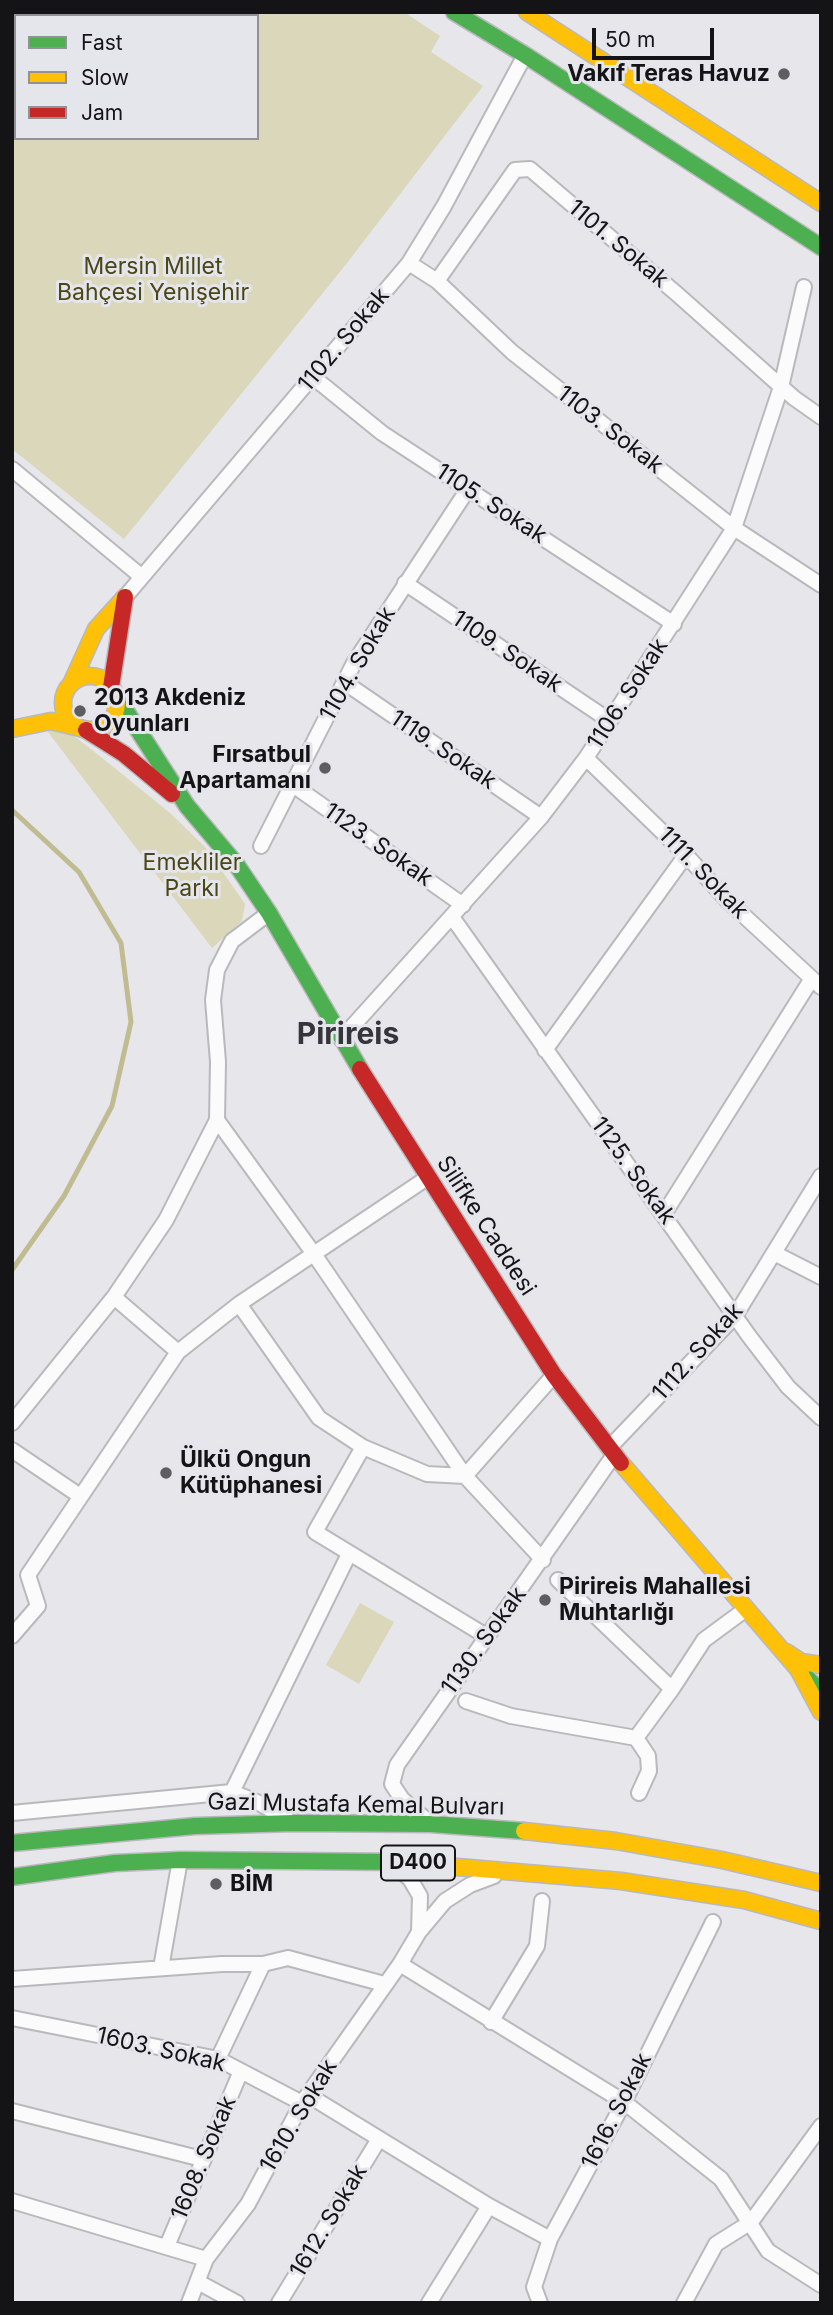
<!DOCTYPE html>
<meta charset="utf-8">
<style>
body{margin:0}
#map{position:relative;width:833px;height:2315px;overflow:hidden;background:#e6e6eb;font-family:Inter,sans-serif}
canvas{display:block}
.frame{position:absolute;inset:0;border:14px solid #141416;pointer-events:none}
.legend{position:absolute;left:14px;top:14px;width:245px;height:126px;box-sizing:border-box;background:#e5e5ec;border:2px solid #919196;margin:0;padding:9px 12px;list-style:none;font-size:21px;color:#141416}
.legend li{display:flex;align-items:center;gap:14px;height:35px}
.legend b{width:35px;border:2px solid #919196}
.scale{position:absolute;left:592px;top:28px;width:122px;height:32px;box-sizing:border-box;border:4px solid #141416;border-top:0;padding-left:9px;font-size:21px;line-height:24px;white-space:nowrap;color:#141416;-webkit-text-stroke:5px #e5e5ec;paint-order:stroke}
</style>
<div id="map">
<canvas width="833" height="2315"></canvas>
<div class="frame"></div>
<ul class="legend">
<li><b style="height:9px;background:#4caf50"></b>Fast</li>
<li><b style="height:9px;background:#ffc107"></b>Slow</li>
<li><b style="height:9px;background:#c62828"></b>Jam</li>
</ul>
<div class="scale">50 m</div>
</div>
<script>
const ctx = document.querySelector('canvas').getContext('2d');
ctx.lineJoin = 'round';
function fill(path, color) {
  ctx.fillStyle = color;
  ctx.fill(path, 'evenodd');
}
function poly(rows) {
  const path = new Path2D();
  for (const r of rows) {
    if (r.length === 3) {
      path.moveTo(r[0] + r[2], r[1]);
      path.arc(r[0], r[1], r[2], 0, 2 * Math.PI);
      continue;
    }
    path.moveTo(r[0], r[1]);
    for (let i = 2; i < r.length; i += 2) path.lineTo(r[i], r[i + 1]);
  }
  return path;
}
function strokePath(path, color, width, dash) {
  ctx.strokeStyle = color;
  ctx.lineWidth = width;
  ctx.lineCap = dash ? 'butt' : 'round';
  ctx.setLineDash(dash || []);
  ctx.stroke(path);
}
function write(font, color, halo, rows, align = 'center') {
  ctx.font = font + ' Inter,sans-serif';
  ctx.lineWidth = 6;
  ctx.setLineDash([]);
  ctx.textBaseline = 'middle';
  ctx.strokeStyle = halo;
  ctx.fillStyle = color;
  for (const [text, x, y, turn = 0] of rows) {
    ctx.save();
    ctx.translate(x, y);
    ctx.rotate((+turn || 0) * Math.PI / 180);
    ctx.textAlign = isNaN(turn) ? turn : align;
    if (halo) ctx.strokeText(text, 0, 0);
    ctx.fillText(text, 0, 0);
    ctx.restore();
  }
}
fill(poly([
 [12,12,404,12,440,36,431,52,483,86,347,263,124,539,12,449],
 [16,16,257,16,257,138,16,138],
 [50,727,74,736,101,757,170,813,206,848,245,904,242,921,212,948,48,732],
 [360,1603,394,1622,359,1684,326,1665]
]), '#dad7ba');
strokePath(poly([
 [12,810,79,872,121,943,131,1022,112,1106,64,1196,12,1270]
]), '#c0bb91', 5);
const street = poly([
 [409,263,437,281,512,352,734,528,821,585],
 [437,281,515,170,530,169,677,294,794,398,821,417],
 [313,377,382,433,674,624],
 [12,469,142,577],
 [405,583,610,721],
 [125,597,409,263,444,206,525,55],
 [344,682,541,817],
 [586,758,686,855,727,900,821,987],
 [293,785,463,905],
 [261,846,354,663,468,489],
 [452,917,749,1336,788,1387,821,1418],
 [341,1039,541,817,586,758,734,528,781,387,804,287],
 [545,1050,686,855],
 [217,1120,314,1254,465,1476,543,1560],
 [664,1214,811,980],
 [774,1253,821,1277],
 [114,1297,178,1352],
 [239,1304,319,1418,363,1447,427,1474,465,1476,554,1375],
 [12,1423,114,1297,166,1220,217,1120,218,1062,213,1000,217,970,232,941,269,913],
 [363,1447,315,1532,486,1636],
 [609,1448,735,1316,821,1176],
 [12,1450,80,1496],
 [558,1580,672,1689],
 [12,1636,38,1606,28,1575,178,1352,239,1304,427,1178],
 [466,1701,511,1716,636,1738,648,1756,649,1771,639,1793],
 [636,1738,672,1689,704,1640,746,1609],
 [232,1792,349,1554],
 [12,1813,232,1792,257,1802,287,1819],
 [430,1823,402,1799,392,1784,397,1765,614,1455],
 [393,1864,410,1879,420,1896,419,1932],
 [400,1964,624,2102,721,2179,768,2251,821,2285],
 [161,1968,180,1860],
 [12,1979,222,1964,263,1964,288,1958,384,1984],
 [12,2018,218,2059,302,2103],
 [491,2022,537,1946,542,1901],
 [218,2059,263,1964],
 [308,2095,489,2206,550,2239],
 [12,2111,202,2159],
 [12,2201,206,2259],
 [167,2246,241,2071],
 [198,2282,237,2303],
 [189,2303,206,2259,248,2204,302,2103,400,1964,419,1932,445,1901,470,1885,494,1876],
 [279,2303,379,2139],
 [429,2303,489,2206],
 [540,2303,534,2287,550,2239,624,2102,713,1922],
 [684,2303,716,2244,751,2222,821,2126]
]);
const fast = poly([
 [454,12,525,55,821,247],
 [115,694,187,806,236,864,269,913,360,1069],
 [798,1669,821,1692],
 [12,1843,195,1826,294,1823,431,1824,524,1831],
 [12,1877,115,1863,180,1860,399,1862]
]);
const slow = poly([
 [527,12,821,203],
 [90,703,27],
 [72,682,96,629,125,597],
 [12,729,51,721,76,727],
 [621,1463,798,1669,821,1712],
 [786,1652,801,1662,821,1665],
 [524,1831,616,1841,722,1860,821,1883],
 [399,1862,621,1881,744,1900,821,1921]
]);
const jam = poly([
 [111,687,125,597],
 [86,730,124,754,172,794],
 [360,1069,554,1375,621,1463]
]);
strokePath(street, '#b9b9bd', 18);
strokePath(fast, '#b9b9bd', 19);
strokePath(slow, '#b9b9bd', 19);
strokePath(jam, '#b9b9bd', 19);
strokePath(street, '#fbfbfc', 14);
strokePath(fast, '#4caf50', 16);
strokePath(slow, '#ffc107', 16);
strokePath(jam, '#c62828', 16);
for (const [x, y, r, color] of [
 [784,74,7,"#5e5e61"],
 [80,711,7,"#5e5e61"],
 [325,768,7,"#5e5e61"],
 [166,1473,7,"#5e5e61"],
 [545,1600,7,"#5e5e61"],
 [216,1884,7,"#5e5e61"]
]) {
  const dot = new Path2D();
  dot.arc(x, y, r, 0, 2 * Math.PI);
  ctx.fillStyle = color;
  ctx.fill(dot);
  strokePath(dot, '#e5e5ec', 2.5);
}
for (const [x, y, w] of [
 [418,1863,74]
]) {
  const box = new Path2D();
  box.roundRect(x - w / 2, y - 17.5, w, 35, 5);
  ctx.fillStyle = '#e5e5ec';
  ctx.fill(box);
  strokePath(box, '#141416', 2);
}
write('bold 21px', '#141416', null, [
 ["D400",418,1863]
]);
write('bold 23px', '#141416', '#e5e5ec', [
 ["Vakıf Teras Havuz",770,74,"right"],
 ["2013 Akdeniz",94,698],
 ["Oyunları",94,724],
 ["Fırsatbul",311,755,"right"],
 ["Apartamanı",311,781,"right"],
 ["Ülkü Ongun",180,1460],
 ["Kütüphanesi",180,1486],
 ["Pirireis Mahallesi",559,1587],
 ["Muhtarlığı",559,1613],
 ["BİM",230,1884]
], 'left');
write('23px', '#141416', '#e5e5ec', [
 ["1101. Sokak",618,244,40],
 ["1102. Sokak",344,340,-50],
 ["1103. Sokak",610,430,38],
 ["1105. Sokak",491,504,33],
 ["1109. Sokak",507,652,34],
 ["1104. Sokak",358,664,-60],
 ["1106. Sokak",628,694,-57],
 ["1119. Sokak",443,750,34],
 ["1123. Sokak",378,845,35],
 ["1111. Sokak",703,873,46],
 ["1125. Sokak",633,1171,54],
 ["Silifke Caddesi",486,1226,57],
 ["1112. Sokak",698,1352,-48],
 ["1130. Sokak",484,1641,-54],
 ["Gazi Mustafa Kemal Bulvarı",356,1805,1],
 ["1603. Sokak",161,2050,13],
 ["1616. Sokak",617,2111,-63],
 ["1610. Sokak",299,2116,-59],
 ["1608. Sokak",204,2158,-67],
 ["1612. Sokak",329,2221,-59]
]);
write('23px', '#4b4615', '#e5e5ec', [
 ["Mersin Millet",153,267],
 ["Bahçesi Yenişehir",153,293],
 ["Emekliler",192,863],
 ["Parkı",192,889]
]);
write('bold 30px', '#35353a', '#e5e5ec', [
 ["Pirireis",348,1035]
]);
</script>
